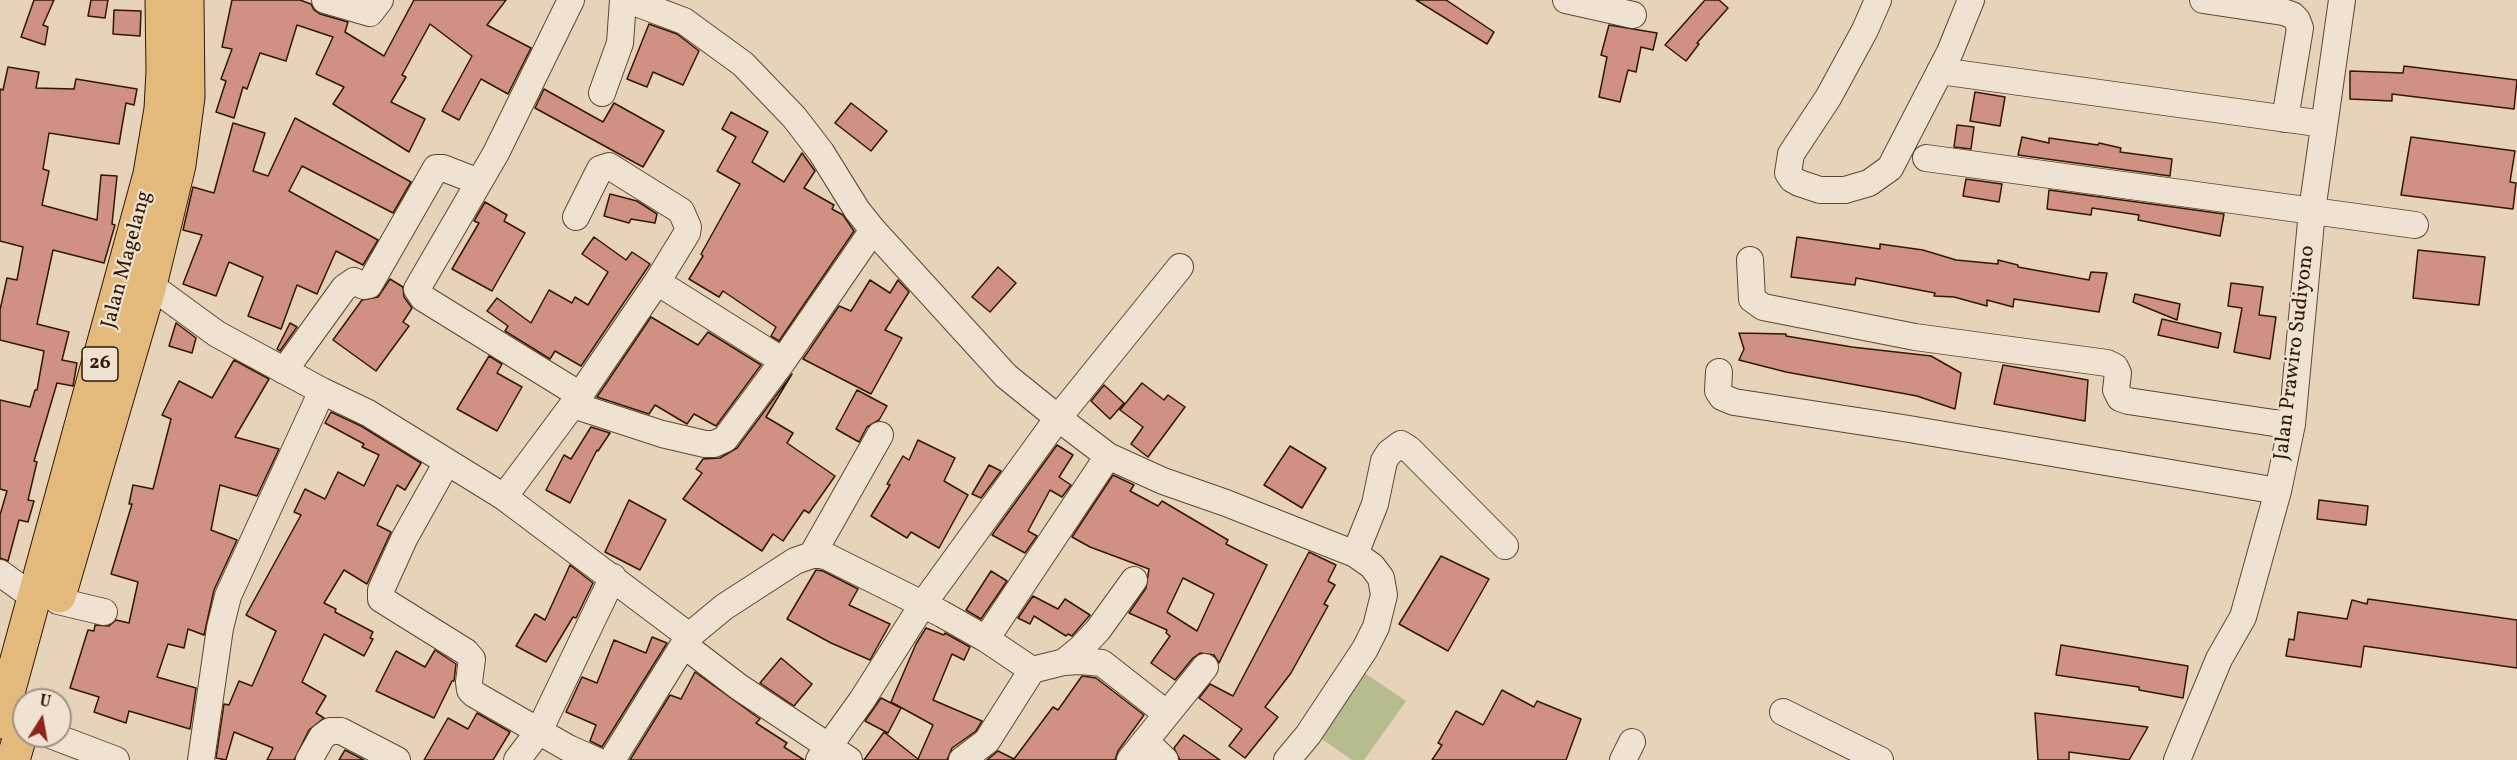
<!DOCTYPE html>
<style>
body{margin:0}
#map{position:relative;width:2517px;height:760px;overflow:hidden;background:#e6d3b9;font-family:Vollkorn,serif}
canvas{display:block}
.north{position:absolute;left:12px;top:688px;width:60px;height:60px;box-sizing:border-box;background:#efe2d2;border:2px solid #a3917e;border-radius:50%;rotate:11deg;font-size:16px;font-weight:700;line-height:24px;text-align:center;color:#311800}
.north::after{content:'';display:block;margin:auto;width:21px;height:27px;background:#8f2418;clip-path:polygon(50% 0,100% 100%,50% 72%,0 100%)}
</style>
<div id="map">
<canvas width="2517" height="760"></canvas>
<div class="north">U</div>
</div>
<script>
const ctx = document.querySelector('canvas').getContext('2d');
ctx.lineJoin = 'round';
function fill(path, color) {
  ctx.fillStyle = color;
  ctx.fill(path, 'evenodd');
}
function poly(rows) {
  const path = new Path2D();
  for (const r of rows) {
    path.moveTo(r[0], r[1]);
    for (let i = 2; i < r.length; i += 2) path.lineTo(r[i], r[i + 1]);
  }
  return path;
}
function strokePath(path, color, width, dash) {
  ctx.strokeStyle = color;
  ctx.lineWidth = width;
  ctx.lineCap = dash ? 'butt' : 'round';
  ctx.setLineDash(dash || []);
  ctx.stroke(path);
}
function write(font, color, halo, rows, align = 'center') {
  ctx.font = font + ' Vollkorn,serif';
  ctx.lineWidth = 4.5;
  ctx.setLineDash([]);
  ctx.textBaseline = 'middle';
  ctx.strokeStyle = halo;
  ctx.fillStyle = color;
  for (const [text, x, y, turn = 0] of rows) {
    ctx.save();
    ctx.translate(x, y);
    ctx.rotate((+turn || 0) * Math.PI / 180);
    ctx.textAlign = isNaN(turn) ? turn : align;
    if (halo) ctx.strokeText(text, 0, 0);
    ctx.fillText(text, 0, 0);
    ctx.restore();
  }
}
fill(poly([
 [1363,672,1406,701,1364,760,1352,760,1316,735]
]), '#b7bc8e');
const building = poly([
 [34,0,54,0,43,25,48,27,45,45,21,37,34,0],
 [91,0,108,0,105,18,88,16,91,0],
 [232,0,300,0,311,4,314,10,320,14,348,22,345,32,384,56,414,0,506,0,487,25,531,48,508,94,481,79,459,120,442,111,472,56,430,24,402,75,406,77,391,102,425,119,409,152,333,104,344,87,316,74,333,37,297,25,286,61,260,53,247,89,243,87,234,118,216,112,226,81,221,79,232,49,222,47,232,0],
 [1416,0,1446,0,1494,32,1487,44,1416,0],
 [1705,0,1719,0,1728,8,1697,43,1699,44,1686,61,1665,45,1705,0],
 [114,10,141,11,140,36,113,34,114,10],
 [649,24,677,34,699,51,683,85,653,72,647,87,627,79,649,24],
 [1609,25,1657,33,1653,50,1641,47,1636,72,1628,70,1620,102,1599,97,1607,57,1601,55,1609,25],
 [2404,66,2517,80,2514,109,2392,94,2392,101,2350,99,2350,71,2403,73,2404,66],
 [8,67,39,72,36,88,74,89,76,79,137,89,134,105,126,103,119,144,49,133,43,169,49,171,42,205,97,220,101,175,117,176,112,224,115,225,104,263,53,250,37,324,69,332,62,360,77,363,73,386,57,383,34,461,37,462,28,500,34,501,28,522,19,520,8,561,0,558,0,515,7,491,0,489,0,400,30,407,35,390,37,390,44,351,0,340,0,310,7,278,17,280,23,247,0,241,0,89,3,90,8,67],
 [544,89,603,122,614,103,664,131,643,167,535,108,544,89],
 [1975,92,2005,97,2000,126,1970,121,1975,92],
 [851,103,887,131,871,151,835,123,851,103],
 [731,112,768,132,752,162,784,182,802,153,815,171,804,188,834,205,832,209,843,215,854,231,779,341,771,336,776,327,723,291,719,297,689,279,703,256,701,254,740,184,717,171,736,137,722,129,731,112],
 [295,118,411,182,393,213,302,166,289,191,378,240,363,265,336,251,317,294,297,285,281,329,248,316,263,277,229,262,216,296,183,284,202,235,183,230,193,187,214,193,233,123,265,133,253,171,268,176,295,118],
 [1957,125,1974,127,1971,149,1954,147,1957,125],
 [2022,137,2049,143,2049,138,2098,145,2099,143,2121,148,2120,152,2172,159,2170,176,2018,155,2022,137],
 [2411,137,2515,151,2510,182,2516,183,2513,209,2401,195,2411,137],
 [1966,179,2002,184,1999,202,1963,196,1966,179],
 [2049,190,2224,214,2220,236,2138,220,2139,215,2092,208,2091,215,2047,209,2049,190],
 [610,194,637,201,657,214,655,223,631,219,629,223,604,216,610,194],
 [485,202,507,215,504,221,525,233,492,291,452,269,479,223,474,221,485,202],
 [594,237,626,260,632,252,650,264,581,366,555,351,550,359,505,331,508,326,487,311,497,298,531,323,549,290,572,303,575,297,588,305,608,272,582,254,594,237],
 [1797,237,1880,249,1880,244,1923,250,1956,260,1998,264,1998,260,2018,265,2018,267,2089,280,2091,272,2107,273,2099,312,2014,299,2013,307,1987,300,1987,306,1954,297,1934,296,1935,293,1856,278,1855,285,1791,277,1797,237],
 [2418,250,2485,257,2479,305,2413,298,2418,250],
 [998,267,1016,283,990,312,972,297,998,267],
 [390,279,403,287,404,297,412,308,403,322,409,326,376,371,333,340,362,300,378,297,390,279],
 [870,280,890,293,898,280,909,292,885,330,902,338,871,394,803,359,839,306,851,311,870,280],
 [2231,283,2263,287,2259,315,2276,317,2270,359,2234,352,2242,308,2228,306,2231,283],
 [2135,294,2180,304,2177,320,2133,302,2135,294],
 [651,317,698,345,708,332,761,365,716,426,694,414,687,424,655,405,649,414,597,397,651,317],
 [2162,319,2221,333,2218,348,2158,335,2162,319],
 [176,323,196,338,192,353,169,346,176,323],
 [290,323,297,327,280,351,277,349,290,323],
 [1739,333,1786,334,1786,336,1852,347,1931,356,1961,373,1955,409,1917,396,1786,372,1739,360,1744,349,1739,333],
 [489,356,502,364,497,373,522,387,497,431,457,409,489,356],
 [234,360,269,379,235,437,279,449,257,496,220,485,211,530,237,540,214,590,204,635,188,629,184,648,168,644,157,677,196,688,190,729,129,711,126,723,94,712,99,697,70,688,88,630,94,631,95,625,109,626,116,620,129,623,138,582,111,574,132,504,129,504,133,485,153,489,171,419,162,415,179,381,212,398,234,360],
 [2003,365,2088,380,2085,421,1994,404,2003,365],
 [792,374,766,417,793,433,787,443,835,476,809,513,804,510,783,541,773,534,762,551,683,499,702,473,696,469,703,459,720,458,737,448,792,374],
 [1142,383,1164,400,1168,395,1185,407,1148,457,1131,444,1143,427,1120,410,1142,383],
 [1104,385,1124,403,1110,419,1091,401,1104,385],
 [857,390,887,406,879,420,867,427,859,442,836,429,857,390],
 [331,412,361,426,421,463,405,490,397,485,377,525,391,532,367,584,344,570,324,603,336,609,335,612,373,632,370,638,373,639,364,656,324,634,302,682,326,696,316,713,324,718,309,730,294,760,267,760,273,748,234,732,226,760,216,758,224,704,229,705,239,681,252,686,276,631,246,615,301,515,294,512,305,489,325,499,338,472,364,486,379,455,362,447,364,444,325,423,331,412],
 [591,427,610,433,598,451,597,450,570,503,546,490,564,455,571,459,591,427],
 [918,440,955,458,944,481,968,495,939,548,911,532,907,538,871,516,890,485,887,484,903,456,909,460,918,440],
 [1057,445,1073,455,1059,477,1071,485,1062,497,1050,490,1028,531,1037,536,1025,553,992,535,1057,445],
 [1290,446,1326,468,1302,508,1264,485,1290,446],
 [989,465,1001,471,981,498,972,494,989,465],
 [1113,475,1134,485,1130,491,1158,506,1162,501,1228,540,1226,544,1267,565,1219,663,1214,655,1200,653,1193,658,1175,680,1151,663,1170,636,1166,633,1167,630,1129,613,1146,588,1149,569,1090,547,1072,537,1113,475],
 [1183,578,1214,594,1197,631,1167,612,1183,578],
 [629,500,666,520,640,570,605,552,629,500],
 [2319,500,2368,506,2366,525,2317,519,2319,500],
 [1309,552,1336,565,1328,581,1335,585,1324,604,1328,606,1291,673,1265,707,1278,717,1245,758,1229,746,1242,729,1199,698,1210,684,1233,696,1309,552],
 [1441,556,1489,579,1448,651,1399,624,1441,556],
 [570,565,593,583,576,618,573,617,546,662,516,646,535,614,545,620,570,565],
 [816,570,823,571,858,589,849,605,890,624,870,660,831,643,787,619,816,570],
 [991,571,1007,581,981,619,966,610,991,571],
 [1033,596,1058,609,1065,599,1090,615,1072,636,1068,634,1066,636,1034,616,1030,624,1018,618,1033,596],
 [2368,599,2517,620,2517,668,2364,646,2361,667,2286,656,2289,639,2294,640,2298,612,2347,619,2352,600,2367,604,2368,599],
 [926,628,944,635,945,633,970,647,964,660,952,654,933,700,982,721,976,731,952,748,947,760,864,760,884,732,918,759,933,725,891,702,916,644,926,628],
 [652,637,667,643,602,747,590,741,596,725,566,712,582,677,597,683,614,640,646,653,652,637],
 [2061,645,2188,666,2183,698,2139,690,2139,687,2056,675,2061,645],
 [435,650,456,664,454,681,452,681,434,718,376,691,396,651,425,667,435,650],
 [781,658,812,684,794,706,760,683,781,658],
 [695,672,760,719,756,723,787,743,784,747,804,760,630,760,670,695,681,699,695,672],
 [1082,676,1096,678,1144,715,1118,751,1115,760,987,760,998,751,1014,759,1053,707,1058,710,1082,676],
 [1502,690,1534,707,1537,701,1581,719,1566,760,1432,760,1442,745,1438,743,1456,711,1483,725,1502,690],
 [881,698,901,708,888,733,865,721,881,698],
 [477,713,510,732,493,760,424,760,448,718,468,729,477,713],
 [2035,713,2148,727,2129,760,2069,752,2069,760,2038,760,2035,713],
 [1184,735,1220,760,1180,760,1174,748,1184,735],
 [345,750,364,760,339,760,345,750]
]);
fill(building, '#d09182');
strokePath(building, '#311800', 1.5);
const minor = poly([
 [325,0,370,13,380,0],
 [571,0,496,153,417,289,423,298,580,395],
 [628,0,684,21,743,64,794,117,821,152,857,210,873,230,1006,376,1058,418,1108,456,1163,481,1226,503,1355,554,1372,566,1381,578,1384,595,1376,627,1365,649,1308,735,1287,760],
 [1566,0,1633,15],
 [1878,0,1865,30,1828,98,1791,154,1788,173,1792,179,1799,183,1820,190,1845,190,1869,183,1890,168,1950,52,1971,0],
 [2203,0,2283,12,2292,15,2297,20,2300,28,2285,119],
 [1940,71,2324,124],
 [602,93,620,43,623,0],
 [1926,158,2415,225],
 [1750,260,1752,299,1763,307,1915,337,2107,363,2115,367,2118,373,2116,390,2120,398,2128,401,2274,423,2292,424],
 [657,282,783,361],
 [150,285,217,334,322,391,368,413,504,497,689,636,724,607,795,561,812,555,820,555,828,557,942,614,986,639,1032,670],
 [284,371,344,288,354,281,364,286,369,285,436,168,443,168,479,182],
 [1719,372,1718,391,1722,397,1734,402,1903,428,2278,491],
 [573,405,662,434,705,444,714,444,725,439,783,361,873,230],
 [447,462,404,539,381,590,381,599,466,652,472,659,469,682,470,690,474,694,568,748,595,760],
 [504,497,580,395,657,282,687,233,688,227,681,211,609,166,600,169,576,217],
 [1355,554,1375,504,1384,461,1389,453,1401,444,1409,449,1505,546],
 [812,555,880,435],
 [0,573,36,599],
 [58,601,104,612],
 [986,639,1108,456],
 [684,645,739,687,849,760],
 [1064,662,1080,661,1102,663,1167,714],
 [1783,712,1880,760],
 [53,736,116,760],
 [1145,741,1165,760],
 [201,760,220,628,228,596,322,391],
 [309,760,322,737,330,731,341,731,397,760],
 [517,760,539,731,613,577],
 [612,760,689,636],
 [819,760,862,700,923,604,1058,418,1180,267],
 [962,760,987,741,1032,670,1064,662,1081,648,1098,630,1134,580],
 [1130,760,1205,667],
 [1623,760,1632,742],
 [2177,760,2219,659,2243,617,2278,491,2292,424,2312,211,2342,0]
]);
const highway = poly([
 [59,596,150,285,179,165,188,97,187,0],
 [0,722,150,174,161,109,163,71,162,0],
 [13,760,24,722]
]);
strokePath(minor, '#5e472e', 28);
strokePath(highway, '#311800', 35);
strokePath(minor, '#efe2d2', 26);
strokePath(highway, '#e3ba7c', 33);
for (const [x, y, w] of [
 [100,364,36]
]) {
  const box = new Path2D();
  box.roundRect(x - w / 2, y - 17, w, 34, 4.5);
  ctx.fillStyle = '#efe2d2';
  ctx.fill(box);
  strokePath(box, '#311800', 1.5);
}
write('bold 20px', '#311800', null, [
 ["26",100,364]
]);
write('21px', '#311800', '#efe2d2', [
 ["Jalan Magelang",128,260,-75],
 ["Jalan Prawiro Sudiyono",2296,353,-83]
]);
</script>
